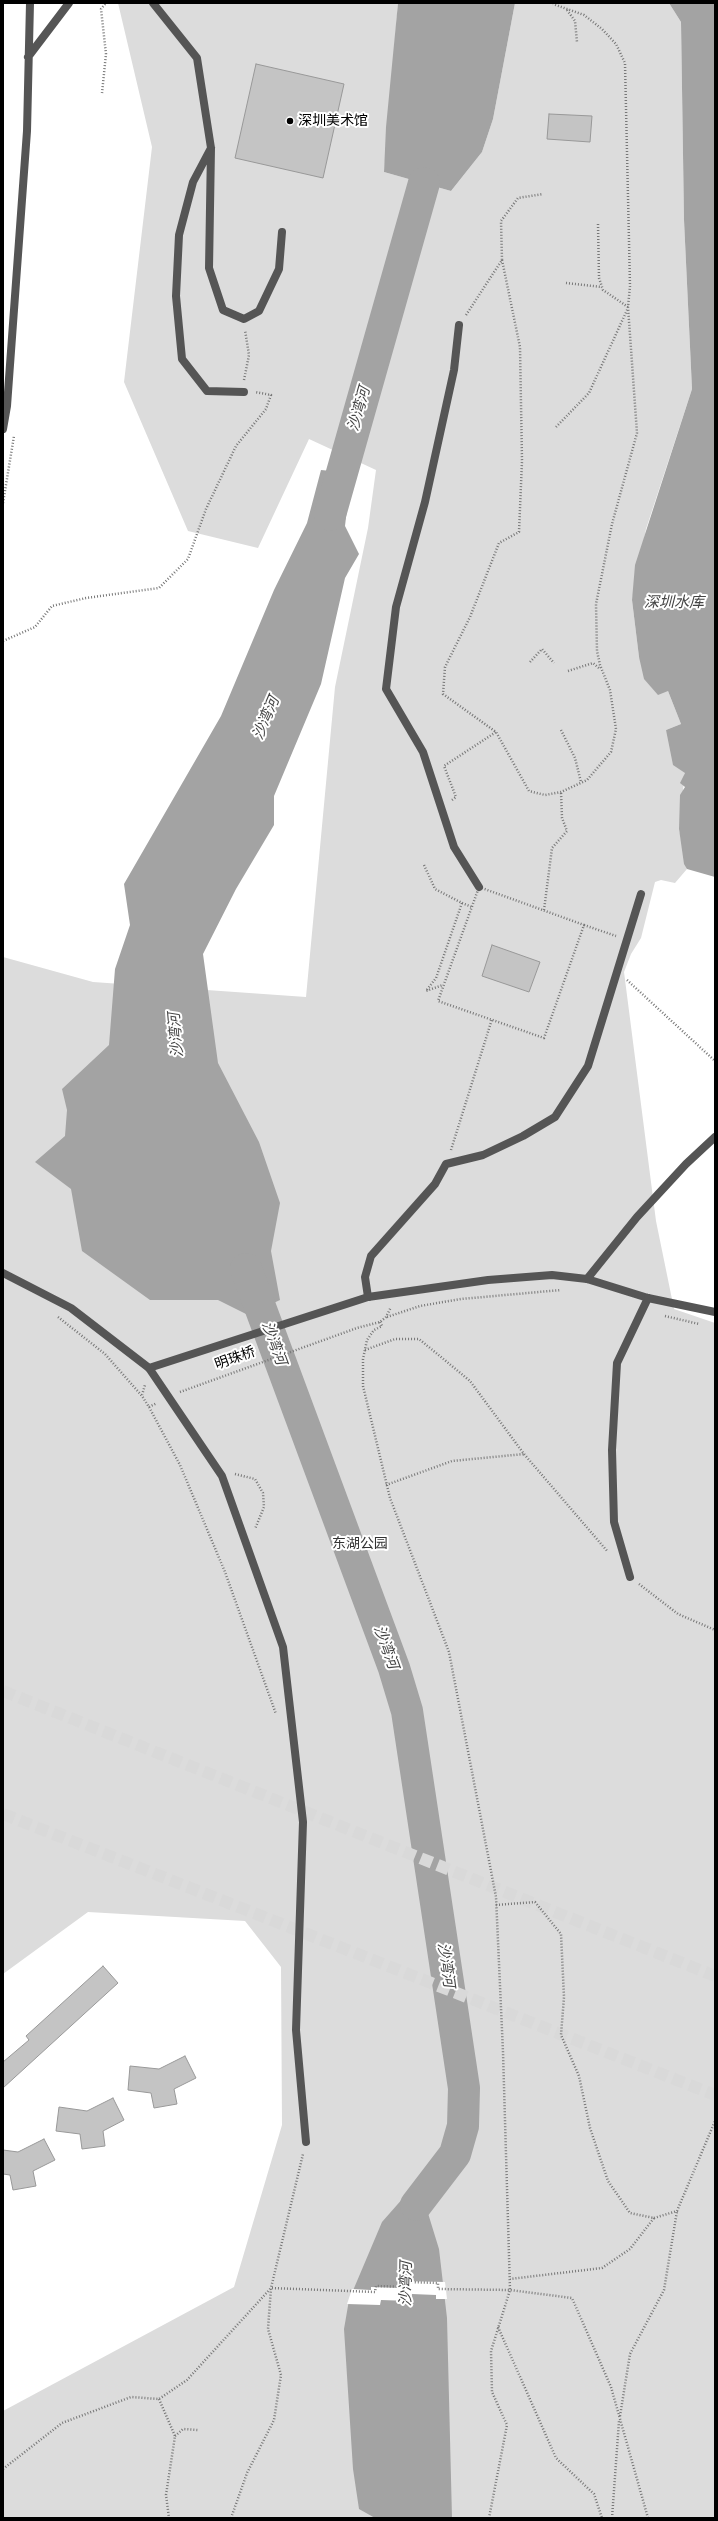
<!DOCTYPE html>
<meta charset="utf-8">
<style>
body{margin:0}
#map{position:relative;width:718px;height:2521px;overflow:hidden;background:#fff;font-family:"Public Sans",sans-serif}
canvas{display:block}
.frame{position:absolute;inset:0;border:4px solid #000;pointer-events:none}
</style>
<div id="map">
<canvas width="718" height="2521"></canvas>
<div class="frame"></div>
</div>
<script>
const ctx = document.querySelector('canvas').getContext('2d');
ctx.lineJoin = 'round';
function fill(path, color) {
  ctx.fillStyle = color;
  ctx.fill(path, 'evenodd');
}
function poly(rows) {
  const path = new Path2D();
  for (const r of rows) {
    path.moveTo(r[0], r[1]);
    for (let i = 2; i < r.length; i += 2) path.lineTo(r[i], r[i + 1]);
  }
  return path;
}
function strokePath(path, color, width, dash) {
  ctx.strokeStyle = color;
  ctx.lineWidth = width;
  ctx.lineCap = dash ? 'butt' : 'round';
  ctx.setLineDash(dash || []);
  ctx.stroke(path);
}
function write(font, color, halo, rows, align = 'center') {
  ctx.font = font + ' "Public Sans","Noto Sans SC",sans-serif';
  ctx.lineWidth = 4;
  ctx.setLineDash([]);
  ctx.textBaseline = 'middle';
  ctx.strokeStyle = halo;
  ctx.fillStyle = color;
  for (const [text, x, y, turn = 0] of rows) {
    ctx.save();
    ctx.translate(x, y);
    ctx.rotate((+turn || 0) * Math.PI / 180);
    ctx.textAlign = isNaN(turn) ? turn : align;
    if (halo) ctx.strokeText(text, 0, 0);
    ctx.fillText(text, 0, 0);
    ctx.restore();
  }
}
fill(poly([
 [118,3,398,3,384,172,451,191,482,152,493,119,515,3,669,3,681,22,684,220,692,389,646,529,632,600,639,657,668,691,681,724,666,730,685,772,679,829,687,869,675,883,661,880,655,882,641,938,631,954,624,972,656,1221,674,1309,715,1323,715,2518,3,2518,3,2411,234,2287,282,2125,281,1967,245,1921,88,1912,3,1974,3,957,93,982,306,997,335,687,368,528,376,470,309,439,258,548,188,531,124,382,152,147]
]), '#dcdcdc');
fill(poly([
 [398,3,515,3,493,119,482,152,451,191,384,172,386,127],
 [669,3,715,3,715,877,687,869,684,864,679,829,680,795,685,787,680,783,685,773,673,765,666,730,681,724,668,691,658,695,644,679,639,657,632,600,635,565,692,389,684,220,681,22],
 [321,470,351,473,345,526,359,554,345,578,321,684,274,796,274,825,236,889,203,954,218,1063,259,1142,280,1203,271,1251,280,1300,248,1315,218,1300,150,1300,82,1251,71,1189,35,1162,65,1136,67,1110,62,1089,109,1045,115,969,130,925,124,884,221,716,274,590,307,523],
 [441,2155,445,2186,427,2210,439,2249,447,2318,452,2518,375,2518,359,2509,353,2469,344,2329,349,2300,382,2222]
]), '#a3a3a3');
fill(poly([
 [401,2281,445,2282,447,2299,436,2299,436,2295,412,2294,411,2301,381,2300,380,2305,347,2304,352,2289,371,2290,371,2287,401,2288]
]), '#fff');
strokePath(poly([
 [330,515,424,183],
 [246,1269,394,1668,407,1711,464,2088,463,2126,455,2154,416,2205]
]), '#a3a3a3', 32);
const building = poly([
 [256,64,344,84,323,178,235,158,256,64],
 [549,114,592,116,590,142,547,139,549,114],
 [492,945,540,962,529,992,482,976,492,945],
 [103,1966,118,1983,3,2088,3,2062,29,2040,26,2036,103,1966],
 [185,2056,196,2078,174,2089,177,2104,154,2108,151,2093,128,2090,130,2066,159,2069,185,2056],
 [113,2098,124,2120,103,2131,105,2146,82,2149,80,2134,56,2131,59,2107,87,2111,113,2098],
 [44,2139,55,2160,33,2171,36,2186,13,2190,10,2175,3,2174,3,2150,18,2152,44,2139]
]);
fill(building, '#c4c4c4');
strokePath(building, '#999', 1);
strokePath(poly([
 [3,1691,715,1976],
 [3,1814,715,2095]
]), '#d9d9d9', 12, [12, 6]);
strokePath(poly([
 [567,10,575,21,577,42],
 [102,93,106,54,101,9,106,3],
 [598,224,599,278,603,290,628,307],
 [502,260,520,347,522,461,519,532,499,543,470,617,445,667,443,694,496,732,529,791,545,795,561,792,587,780,611,752,616,729,610,690,600,665,597,651,596,604,612,524,637,433,628,307,630,286,625,63,616,44,602,29,584,15,553,4],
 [566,283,602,287],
 [466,315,502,260,501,221,518,198,543,194],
 [244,380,249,355,245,330],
 [556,427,589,393,628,308],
 [3,503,14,436],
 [3,641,35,627,52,606,86,598,159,588,188,559,206,509,236,446,266,409,271,395,255,392],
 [530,662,542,649,554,663],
 [568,671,593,663,600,669],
 [561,730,575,758,581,782],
 [452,800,456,797,444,766,496,732],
 [424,865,435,889,462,903,436,978,426,991,443,985],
 [479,887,584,925,544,1038,438,1001,479,887],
 [462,903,472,907],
 [544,910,552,848,567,831,562,818,561,792],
 [584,925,616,936],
 [627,980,715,1061],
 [451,1150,492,1019],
 [665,1316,699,1324],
 [58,1317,105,1354,142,1396,149,1407,180,1465,225,1572,276,1714],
 [387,1317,420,1306,461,1299,561,1290],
 [380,1322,382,1326,374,1330,367,1340,363,1359,363,1386,390,1498,449,1652,496,1897,503,2052,510,2290,491,2351,492,2392,507,2425,489,2518],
 [365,1350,395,1339,419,1339,441,1357,470,1381,524,1454,608,1552],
 [180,1392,357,1328,380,1322,386,1317,391,1307],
 [142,1395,145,1385],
 [149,1407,157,1403],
 [235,1474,255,1479,263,1493,264,1507,255,1529],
 [386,1485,452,1461,524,1454],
 [639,1584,678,1614,715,1630],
 [496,1905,535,1902,561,1934,564,1997,561,2035,579,2076,590,2128,608,2181,630,2213,654,2218,630,2249,602,2268,510,2279],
 [654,2218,677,2211,715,2121],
 [498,2327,556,2458,594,2494,602,2518],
 [159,2399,175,2436,166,2495,169,2518],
 [620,2416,630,2354,664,2290,677,2211],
 [175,2436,183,2429,198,2430],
 [3,2469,62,2423,131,2397,159,2399,187,2380,271,2288,375,2292,376,2286,409,2287,409,2282,438,2283,438,2289,510,2290,572,2298,611,2387,648,2518],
 [231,2518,247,2473,274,2420,281,2375,268,2329,271,2288,303,2154],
 [612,2518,619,2421]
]), '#777', 2.5, [1, 2]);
strokePath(poly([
 [153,3,197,58,211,148,209,268,223,310,244,319,259,311,279,269,282,232],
 [28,57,69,3],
 [211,148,193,182,179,235,176,296,182,359,207,391,244,392],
 [459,325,454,370,425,502,396,607,386,689,423,752,454,847,479,887],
 [3,429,7,406,27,131,30,3],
 [587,1279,637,1217,686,1164,715,1137],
 [368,1297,365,1277,371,1256,435,1184,446,1164,483,1155,523,1136,555,1117,588,1066,641,894],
 [149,1368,222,1476,283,1647,303,1822,296,2030,306,2142],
 [630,1577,614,1522,612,1450,617,1363,648,1298]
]), '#555', 8);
strokePath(poly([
 [3,1273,71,1308,149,1368,368,1297,488,1280,552,1275,587,1279,648,1298]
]), '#555', 8);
strokePath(poly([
 [648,1298,715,1312]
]), '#555', 8);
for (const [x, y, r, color] of [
 [290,121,4,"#000"]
]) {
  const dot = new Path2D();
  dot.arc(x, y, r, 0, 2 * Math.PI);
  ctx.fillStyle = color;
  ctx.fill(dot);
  strokePath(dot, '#fff', 1.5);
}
write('14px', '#000', '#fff', [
 ["深圳美术馆",298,121]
], 'left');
write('14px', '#000', '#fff', [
 ["明珠桥",235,1358,-20]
]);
write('14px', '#333', '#fff', [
 ["东湖公园",360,1544]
]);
write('italic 15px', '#444', '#fff', [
 ["沙湾河",359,409,-74],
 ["深圳水库",674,602],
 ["沙湾河",266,718,-67],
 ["沙湾河",176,1035,-95],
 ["沙湾河",274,1343,70],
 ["沙湾河",386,1647,70],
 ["沙湾河",446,1965,82],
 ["沙湾河",406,2284,-89]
]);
</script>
